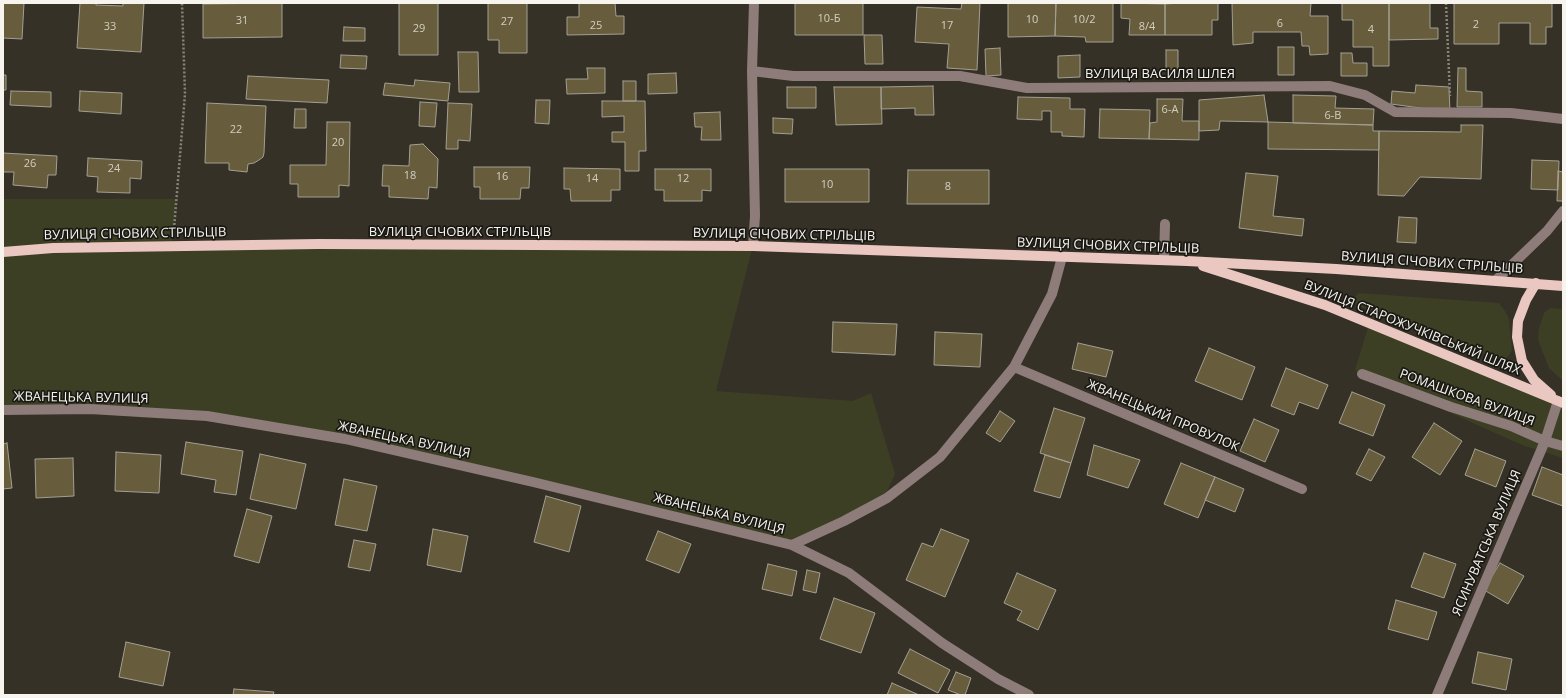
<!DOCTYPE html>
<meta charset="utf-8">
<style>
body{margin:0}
#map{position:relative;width:1566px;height:698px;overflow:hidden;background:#353127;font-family:"Open Sans",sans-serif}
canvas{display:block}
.frame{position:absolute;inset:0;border:4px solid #f7f4ee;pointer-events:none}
</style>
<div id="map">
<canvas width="1566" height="698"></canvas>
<div class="frame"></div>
</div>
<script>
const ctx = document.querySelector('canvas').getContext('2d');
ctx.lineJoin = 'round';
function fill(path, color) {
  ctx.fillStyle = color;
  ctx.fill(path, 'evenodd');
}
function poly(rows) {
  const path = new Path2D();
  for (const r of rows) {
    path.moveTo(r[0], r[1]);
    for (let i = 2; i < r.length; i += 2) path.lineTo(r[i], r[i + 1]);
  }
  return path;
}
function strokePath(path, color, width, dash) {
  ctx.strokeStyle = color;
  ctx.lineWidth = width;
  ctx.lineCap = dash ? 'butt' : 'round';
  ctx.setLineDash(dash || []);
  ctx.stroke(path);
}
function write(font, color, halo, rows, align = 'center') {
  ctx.font = font + ' "Open Sans",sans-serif';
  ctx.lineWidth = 3.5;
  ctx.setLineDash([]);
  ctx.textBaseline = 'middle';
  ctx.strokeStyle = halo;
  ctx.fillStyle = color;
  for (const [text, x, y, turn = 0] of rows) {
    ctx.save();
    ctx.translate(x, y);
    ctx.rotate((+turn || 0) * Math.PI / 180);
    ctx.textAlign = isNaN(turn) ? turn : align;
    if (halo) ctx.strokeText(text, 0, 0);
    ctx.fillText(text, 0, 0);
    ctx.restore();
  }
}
fill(poly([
 [3,199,176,199,172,245,753,245,716,391,853,401,871,393,895,474,885,496,791,544,534,481,207,414,3,409],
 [1358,293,1499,303,1505,311,1509,319,1512,351,1506,359,1503,361,1356,305,1353,299],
 [1550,308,1563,309,1563,381,1549,368,1538,340,1539,328,1544,313],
 [1369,324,1563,405,1563,458,1522,445,1355,370]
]), '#3c3f24');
const building = poly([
 [3,3,24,3,22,39,3,38,3,3],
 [80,3,96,3,96,5,123,6,123,3,144,3,141,52,77,48,80,3],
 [282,3,282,37,203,38,203,4,282,3],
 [399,3,438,3,438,55,399,55,399,3],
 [488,3,527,3,527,53,499,53,499,40,488,40,488,3],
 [579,3,615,3,616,16,624,16,624,34,567,35,567,17,579,17,579,3],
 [795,3,863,3,863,35,795,35,795,3],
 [962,3,980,3,977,70,947,68,949,44,915,42,917,7,961,9,962,3],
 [1008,3,1056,3,1055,36,1008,37,1008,3],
 [1056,3,1113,3,1113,42,1086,42,1085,37,1055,36,1056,3],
 [1121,3,1165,4,1165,35,1129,35,1130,19,1121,18,1121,3],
 [1182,3,1218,3,1218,20,1212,20,1212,35,1165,35,1165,4,1182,3],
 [1232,3,1311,3,1310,16,1328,16,1328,54,1310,55,1309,46,1302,46,1301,32,1253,32,1253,43,1233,45,1232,3],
 [1342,3,1389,3,1389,66,1373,66,1373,47,1353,47,1353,20,1342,20,1342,3],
 [1389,3,1430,3,1430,28,1438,28,1438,39,1389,40,1389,3],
 [1454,3,1552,3,1552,27,1546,27,1546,44,1530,44,1530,23,1499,23,1499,44,1454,44,1454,3],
 [344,27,365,28,365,41,343,41,344,27],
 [864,35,882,35,883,64,865,64,864,35],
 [1278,47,1294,47,1294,75,1278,75,1278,47],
 [1000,48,1001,75,986,76,985,49,1000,48],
 [1166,50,1178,50,1178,69,1166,70,1166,50],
 [458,52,478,52,479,92,459,92,458,52],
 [1341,53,1352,53,1353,63,1367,63,1367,76,1341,76,1341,53],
 [341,55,367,56,366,69,340,68,341,55],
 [1080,55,1080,77,1058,78,1058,56,1080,55],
 [587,68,605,68,605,93,567,94,566,79,588,79,587,68],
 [1458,68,1466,68,1466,91,1482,92,1482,107,1457,107,1458,68],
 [676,73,677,93,648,94,648,74,676,73],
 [3,75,6,75,6,90,3,90,3,75],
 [248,76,329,80,327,103,246,99,248,76],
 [415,80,450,83,448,101,383,95,385,83,414,86,415,80],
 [623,81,636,81,636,101,623,101,623,81],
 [1416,85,1449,87,1450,112,1391,104,1392,91,1415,93,1416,85],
 [933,86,934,115,915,115,915,108,881,109,881,87,933,86],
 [787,87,816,87,816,108,787,108,787,87],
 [834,87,881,87,882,124,836,125,834,87],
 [11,91,51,92,51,107,10,105,11,91],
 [80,91,122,93,121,114,79,111,80,91],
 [1264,95,1268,122,1220,121,1219,130,1199,131,1199,100,1264,95],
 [1293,95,1336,96,1335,108,1374,109,1373,125,1293,123,1293,95],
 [1018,97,1070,98,1070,109,1085,109,1084,137,1062,136,1062,132,1051,132,1051,111,1042,111,1042,120,1017,119,1018,97],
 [1157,99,1183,99,1182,121,1199,121,1199,140,1149,139,1150,123,1157,122,1157,99],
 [536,100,550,100,549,124,535,123,536,100],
 [602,101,645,101,646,151,639,151,639,171,625,171,625,142,612,142,612,132,624,132,624,116,602,117,602,101],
 [420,102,437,103,435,127,419,126,420,102],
 [207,103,266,106,264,153,263,157,259,160,254,163,248,164,247,172,229,170,229,163,205,163,207,103],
 [448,103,472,104,470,141,458,140,458,149,446,149,448,103],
 [295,109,306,109,306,128,294,128,295,109],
 [1100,109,1150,110,1149,139,1099,138,1100,109],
 [720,112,721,140,701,140,702,127,695,127,694,113,720,112],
 [773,118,793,119,792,134,773,133,773,118],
 [327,122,350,122,349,186,339,185,339,197,298,197,298,184,290,184,290,165,326,165,327,122],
 [1268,122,1373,125,1373,131,1379,131,1379,150,1268,149,1268,122],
 [1461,125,1483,125,1481,179,1420,177,1404,196,1378,195,1379,131,1461,132,1461,125],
 [423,144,438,159,437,188,429,187,428,199,389,197,389,186,382,186,383,165,409,166,410,145,423,144],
 [3,153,57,156,56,175,48,175,47,188,13,185,14,172,3,172,3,153],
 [88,158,142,161,141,179,130,178,130,193,97,192,98,177,87,176,88,158],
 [1532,160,1559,161,1558,190,1531,189,1532,160],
 [474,167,530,167,529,188,521,188,520,199,480,199,480,187,474,187,474,167],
 [564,168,620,169,620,190,611,190,611,201,571,201,570,189,564,189,564,168],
 [655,169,711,169,711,191,702,190,702,201,664,201,664,190,655,190,655,169],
 [785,169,869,169,869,202,785,202,785,169],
 [908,170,989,170,989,204,907,204,908,170],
 [1558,171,1563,172,1563,201,1557,201,1558,171],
 [1246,173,1278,176,1273,216,1304,219,1302,236,1239,228,1246,173],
 [1399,217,1417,218,1416,243,1397,242,1399,217],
 [833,322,897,324,895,355,832,352,833,322],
 [935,332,982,334,980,367,934,365,935,332],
 [1078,343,1113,351,1106,377,1072,369,1078,343],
 [1209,348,1255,367,1242,400,1195,381,1209,348],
 [1286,368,1328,385,1318,409,1299,402,1294,415,1271,406,1286,368],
 [1352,392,1385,405,1373,436,1339,423,1352,392],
 [1054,408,1085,418,1071,463,1040,453,1054,408],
 [1000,411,1015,421,1000,442,986,433,1000,411],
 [1254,419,1279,430,1265,462,1240,451,1254,419],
 [1434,423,1462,441,1440,475,1412,457,1434,423],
 [186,442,243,451,236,495,214,492,216,480,181,474,186,442],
 [7,443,12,488,3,489,3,444,7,443],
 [1094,445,1140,460,1128,488,1087,475,1094,445],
 [1369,449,1385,457,1371,481,1356,474,1369,449],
 [1475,449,1506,461,1496,487,1465,475,1475,449],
 [116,452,161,455,159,493,115,491,116,452],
 [260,454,306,464,296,509,250,499,260,454],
 [1045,455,1071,463,1060,498,1034,491,1045,455],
 [73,458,74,496,36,498,35,459,73,458],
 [1181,463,1215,477,1198,518,1164,504,1181,463],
 [1542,467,1563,475,1563,506,1532,495,1542,467],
 [1215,477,1244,489,1235,512,1205,500,1215,477],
 [344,479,377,486,367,531,335,525,344,479],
 [546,496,581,506,569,552,534,542,546,496],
 [247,509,272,516,259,563,234,556,247,509],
 [433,529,468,536,461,572,427,565,433,529],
 [941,529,969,540,945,597,906,580,922,543,933,547,941,529],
 [658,531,691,544,679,573,646,560,658,531],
 [354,540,376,544,370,571,348,567,354,540],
 [1424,553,1456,564,1444,598,1411,587,1424,553],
 [1500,563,1524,576,1508,604,1484,590,1500,563],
 [768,564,797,571,792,596,762,589,768,564],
 [807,570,820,573,816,593,803,590,807,570],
 [1017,573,1056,590,1038,630,1017,620,1022,611,1004,603,1017,573],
 [834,598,875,613,861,653,820,639,834,598],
 [1396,600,1437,612,1428,640,1388,629,1396,600],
 [126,642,170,652,163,686,119,677,126,642],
 [910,649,950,670,938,693,898,673,910,649],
 [1478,652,1512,659,1506,690,1472,683,1478,652],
 [956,672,971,678,965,695,961,695,948,690,956,672],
 [892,683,919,695,887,695,892,683],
 [234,689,274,692,273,695,233,695,234,689]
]);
fill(building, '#675d3d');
strokePath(building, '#a39f92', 1);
strokePath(poly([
 [1446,3,1450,96],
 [174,229,185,94,182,3]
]), '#87847b', 2.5, [2, 2]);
strokePath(poly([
 [752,71,793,76,960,76,1027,88,1330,86,1365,95,1395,112,1511,113,1563,119],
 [753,246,755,216,752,71,754,3],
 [1164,260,1165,224],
 [1496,280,1547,231,1563,211],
 [1014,367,1302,489],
 [1362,374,1451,407,1511,426,1545,441,1563,446],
 [3,410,90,409,207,416,345,439,533,482,792,545,844,521,887,498,940,457,1014,367,1052,294,1062,257],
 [792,545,849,573,942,643,998,679,1029,695],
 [1437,695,1545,441,1558,401]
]), '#8d7c79', 10);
strokePath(poly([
 [3,252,53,248,318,244,753,246,1187,261,1336,269,1563,286],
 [1203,266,1325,305,1563,403],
 [1536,283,1526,300,1518,321,1517,337,1522,361,1534,380,1551,395]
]), '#eac7c0', 10);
write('11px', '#d3cec2', null, [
 ["10-Б",829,19],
 ["10",1032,20],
 ["10/2",1084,20],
 ["31",242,21],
 ["27",507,22],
 ["6",1280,24],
 ["2",1476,25],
 ["25",596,26],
 ["17",947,26],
 ["33",110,27],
 ["8/4",1147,27],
 ["29",419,29],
 ["4",1371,30],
 ["6-А",1170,110],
 ["6-В",1333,116],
 ["22",236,130],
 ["20",338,143],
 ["26",30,164],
 ["24",114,169],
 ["18",410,176],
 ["16",502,177],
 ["14",592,179],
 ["12",683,179],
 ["10",827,185],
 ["8",948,187]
]);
write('13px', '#f7f4ee', '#1b1914', [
 ["ВУЛИЦЯ ВАСИЛЯ ШЛЕЯ",1160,74],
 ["ВУЛИЦЯ СІЧОВИХ СТРІЛЬЦІВ",460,232],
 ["ВУЛИЦЯ СІЧОВИХ СТРІЛЬЦІВ",135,234,-1],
 ["ВУЛИЦЯ СІЧОВИХ СТРІЛЬЦІВ",784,235,1],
 ["ВУЛИЦЯ СІЧОВИХ СТРІЛЬЦІВ",1108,246,2],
 ["ВУЛИЦЯ СІЧОВИХ СТРІЛЬЦІВ",1432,263,4],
 ["ВУЛИЦЯ СТАРОЖУЧКІВСЬКИЙ ШЛЯХ",1412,328,22],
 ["ЖВАНЕЦЬКА ВУЛИЦЯ",81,398,1],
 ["РОМАШКОВА ВУЛИЦЯ",1467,398,20],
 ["ЖВАНЕЦЬКИЙ ПРОВУЛОК",1163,416,23],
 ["ЖВАНЕЦЬКА ВУЛИЦЯ",404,440,12],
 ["ЖВАНЕЦЬКА ВУЛИЦЯ",719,514,14],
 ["ЯСИНУВАТСЬКА ВУЛИЦЯ",1487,543,-67]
]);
</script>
